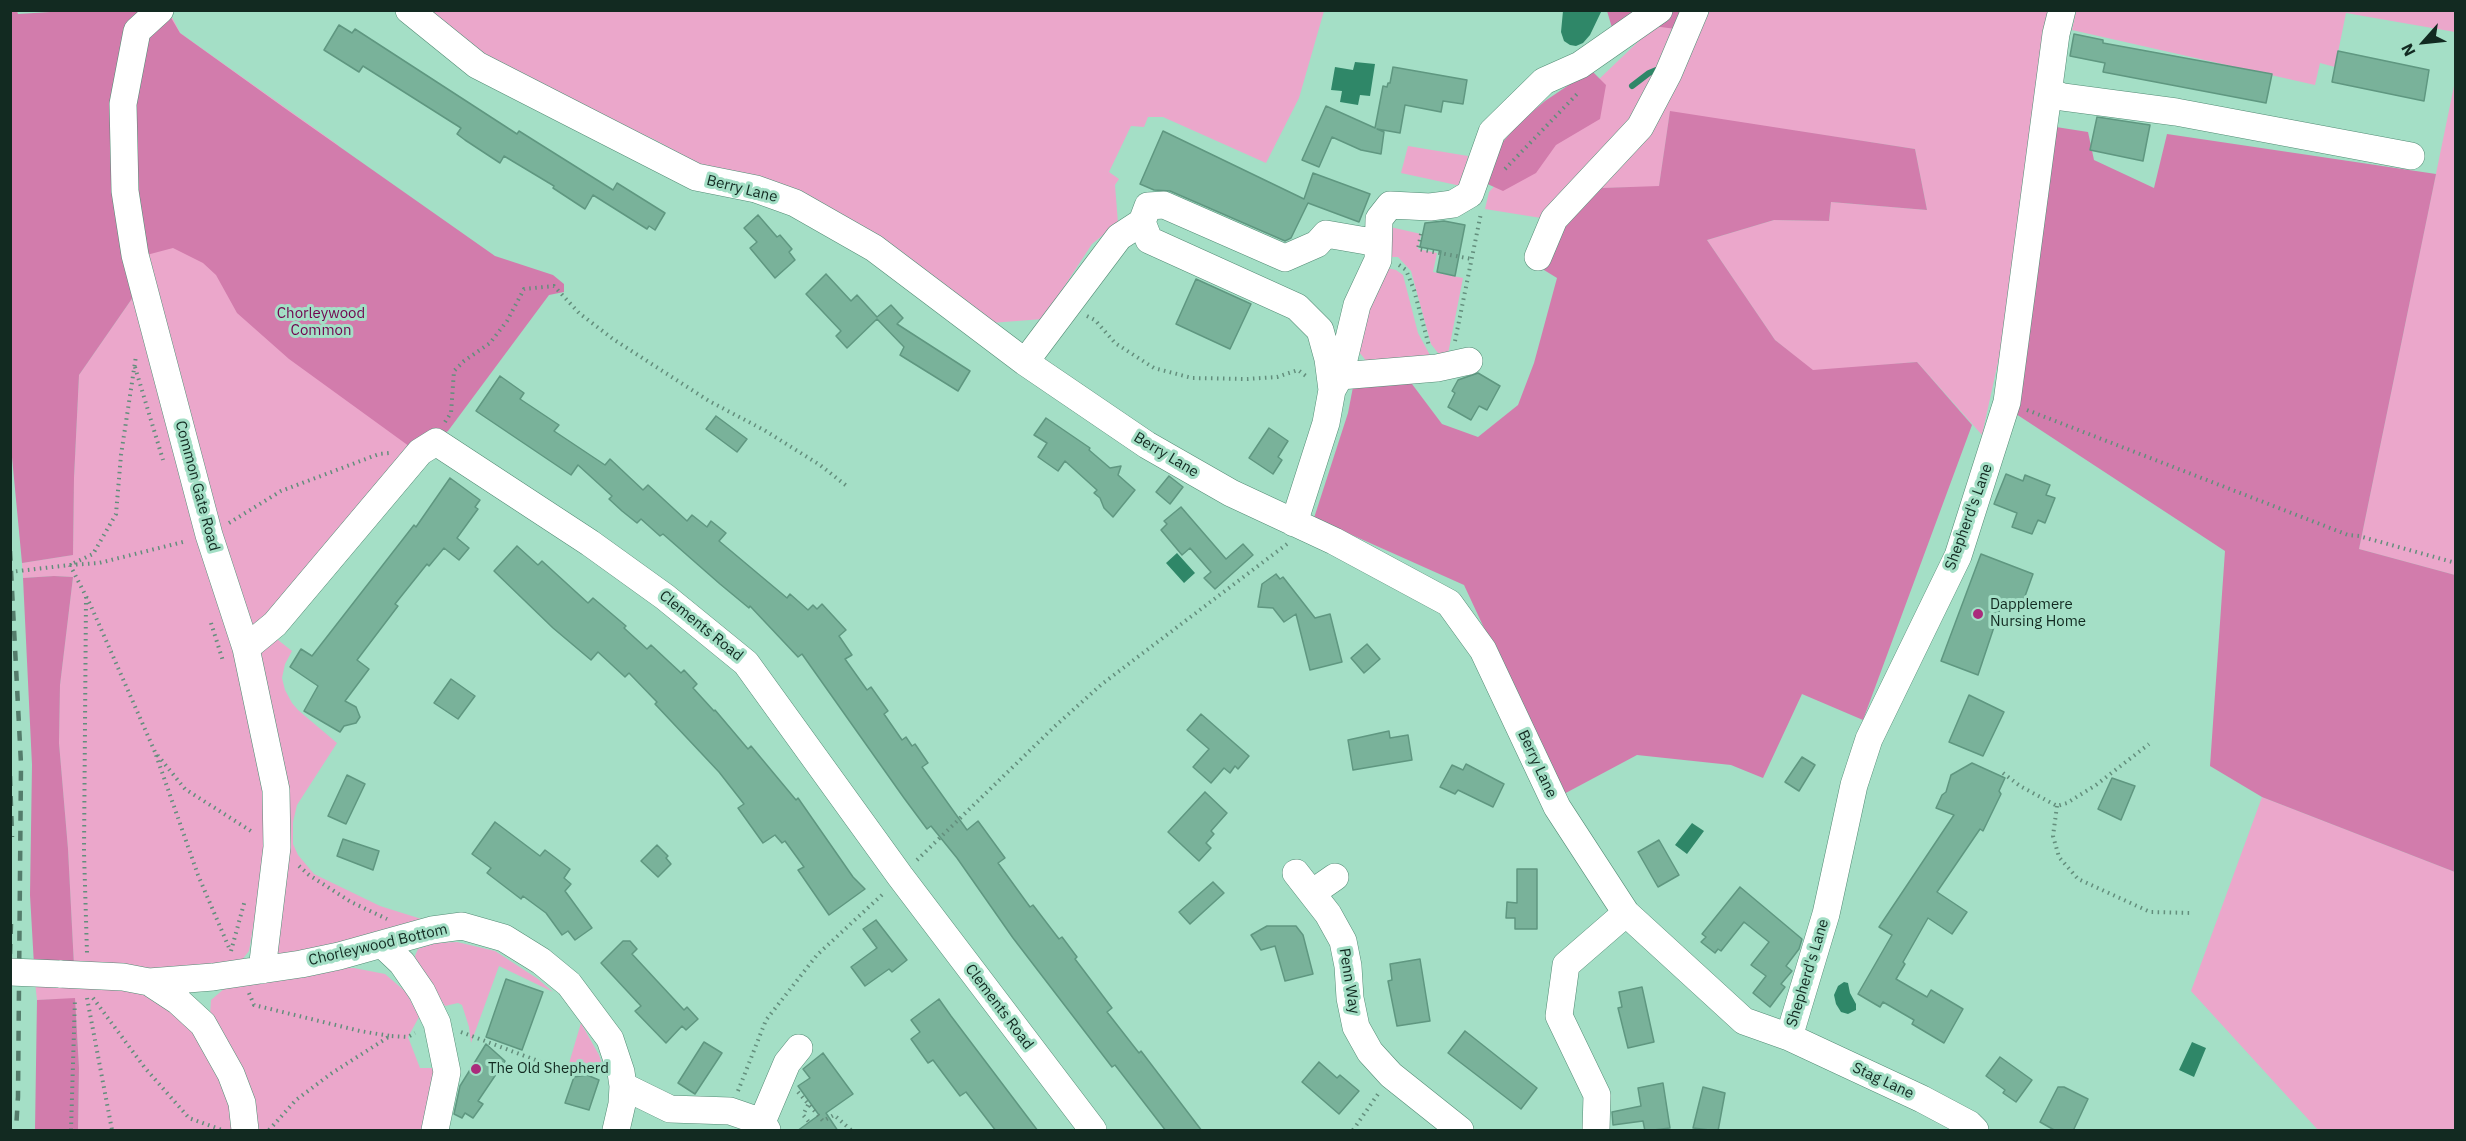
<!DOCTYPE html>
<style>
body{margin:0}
#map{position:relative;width:2466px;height:1141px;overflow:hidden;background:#a4dfc6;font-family:"IBM Plex Sans",sans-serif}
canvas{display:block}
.frame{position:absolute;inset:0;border:12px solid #122a21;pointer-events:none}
.north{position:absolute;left:2394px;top:12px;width:60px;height:60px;-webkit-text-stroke:4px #a4dfc6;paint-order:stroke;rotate:243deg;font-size:16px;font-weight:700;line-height:24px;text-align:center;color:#122a21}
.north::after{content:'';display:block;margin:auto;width:21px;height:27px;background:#122a21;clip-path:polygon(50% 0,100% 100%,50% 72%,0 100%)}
</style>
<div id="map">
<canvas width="2466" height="1141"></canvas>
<div class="frame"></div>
<div class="north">N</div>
</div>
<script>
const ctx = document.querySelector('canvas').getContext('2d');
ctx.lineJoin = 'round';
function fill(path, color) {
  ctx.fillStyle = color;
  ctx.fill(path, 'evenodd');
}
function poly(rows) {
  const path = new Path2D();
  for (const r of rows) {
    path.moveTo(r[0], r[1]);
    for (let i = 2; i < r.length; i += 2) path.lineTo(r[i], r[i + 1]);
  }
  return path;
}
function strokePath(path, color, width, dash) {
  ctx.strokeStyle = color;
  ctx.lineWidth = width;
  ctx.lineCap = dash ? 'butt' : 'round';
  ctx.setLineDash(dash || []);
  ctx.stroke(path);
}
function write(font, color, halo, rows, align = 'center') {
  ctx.font = font + ' "IBM Plex Sans",sans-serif';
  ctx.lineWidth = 6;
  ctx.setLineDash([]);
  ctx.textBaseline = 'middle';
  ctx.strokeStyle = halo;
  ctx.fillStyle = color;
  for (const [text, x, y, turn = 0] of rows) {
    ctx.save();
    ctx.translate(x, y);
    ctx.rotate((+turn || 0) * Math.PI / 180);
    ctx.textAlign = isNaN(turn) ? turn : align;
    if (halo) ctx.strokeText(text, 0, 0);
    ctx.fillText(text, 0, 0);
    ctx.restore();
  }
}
fill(poly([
 [423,11,1324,11,1299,98,1266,163,1163,117,1148,117,1144,127,1131,126,1109,172,1119,179,1115,185,1118,223,1092,244,1043,319,991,323,655,140,481,60],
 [1686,11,1641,108,1541,218,1485,209,1489,192,1550,126,1666,15],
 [1706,11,2057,11,2017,276,1982,435,1917,362,1813,371,1775,340,1707,240,1774,220,1829,221,1831,202,1927,210,1915,149,1670,112,1659,187,1602,188],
 [2076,11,2455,11,2455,32,2346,13,2335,67,2320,63,2315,85,2072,30],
 [171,15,180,33,338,145,448,431,413,449,260,623,252,625,244,619,130,208],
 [2455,81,2455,575,2359,549],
 [1408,146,1468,156,1461,186,1401,173],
 [1386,226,1421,234,1418,249,1437,253,1433,272,1463,278,1448,354,1438,353,1431,344,1411,271,1398,257,1385,257],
 [1383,267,1396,270,1403,275,1418,333,1431,357,1367,362,1356,348],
 [140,287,242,680,270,829,249,951,241,961,227,967,158,968,74,966,68,849,59,743,60,685,73,577,54,576,23,578,22,563,73,555,74,478,79,375],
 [273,636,292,651,285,664,282,678,285,690,292,703,298,710,337,743,297,805,293,822,293,844,298,855,314,874,380,906,431,922,281,956,275,949,260,650],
 [2262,797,2455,872,2455,1130,2318,1130,2191,991],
 [457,942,495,951,538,979,553,992,499,966,471,1043,469,1027,462,1005,458,1003,445,1006,417,963,415,956,418,949,436,943],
 [335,968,354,968,385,974,406,992,419,1017,408,1037,420,1068,442,1068,425,1130,253,1130,210,1015,211,1000,225,988],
 [35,982,129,988,158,997,210,1046,239,1130,78,1130,79,1068,75,999,37,1000],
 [581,1023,599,1055,604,1069,567,1070]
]), '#eba7cb');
fill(poly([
 [83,10,167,11,180,33,283,107,495,256,553,275,564,284,564,292,549,295,448,431,413,449,289,359,237,313,216,275,203,263,173,248,139,257,140,287,79,375,74,478,73,555,22,563,10,436,10,11,17,11,18,14],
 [1607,11,1684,11,1676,29,1630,23,1613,31],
 [1591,70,1606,85,1600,119,1556,145,1536,173,1503,191,1483,182,1496,150,1519,123,1545,101],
 [1670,111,1915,149,1927,210,1831,202,1829,221,1774,220,1707,240,1775,340,1813,370,1917,362,1972,425,1863,720,1802,694,1763,778,1731,765,1637,755,1562,795,1464,585,1314,518,1348,413,1353,387,1373,379,1412,384,1442,424,1478,437,1518,405,1534,363,1557,278,1544,270,1554,231,1602,188,1659,186],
 [2056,127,2088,132,2094,160,2154,188,2167,134,2436,174,2359,549,2455,575,2455,872,2262,797,2210,766,2225,551,2013,412],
 [54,576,73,577,60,685,59,743,68,849,74,966,34,965,30,895,32,765,23,578],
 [75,998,79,1068,78,1130,35,1130,37,1000]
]), '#d27cac');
fill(poly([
 [1563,11,1601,10,1601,12,1590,35,1583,43,1576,46,1570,45,1564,41,1561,32],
 [1355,62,1375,64,1370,96,1360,95,1358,105,1340,102,1342,91,1331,90,1335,67,1353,70],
 [1177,553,1195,573,1184,583,1166,563],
 [1692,823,1704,831,1687,854,1675,845],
 [1844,982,1848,983,1850,993,1856,1004,1856,1010,1848,1014,1841,1012,1836,1004,1834,995,1838,986],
 [2192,1042,2206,1048,2194,1077,2179,1070]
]), '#2f8768');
strokePath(poly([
 [1632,86,1649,73,1661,68]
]), '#2f8768', 6);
const building = poly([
 [339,25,352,33,355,29,517,134,519,131,613,190,617,183,665,213,655,230,649,226,647,229,593,195,585,209,553,188,554,186,504,156,500,163,465,140,457,134,461,128,363,66,359,72,324,50,339,25],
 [2074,34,2103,40,2103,43,2272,74,2266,103,2103,72,2105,63,2070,56,2074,34],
 [2338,51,2429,70,2424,101,2332,82,2338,51],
 [1393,67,1467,80,1463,104,1443,101,1441,112,1405,105,1400,133,1377,129,1384,132,1381,154,1361,150,1332,137,1319,167,1302,160,1326,106,1375,128,1383,86,1387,87,1388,83,1390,83,1393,67],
 [2097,117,2150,125,2143,161,2090,150,2097,117],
 [1163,131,1304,199,1313,173,1370,194,1359,222,1308,203,1291,238,1285,241,1170,191,1154,190,1140,184,1163,131],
 [758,215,777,237,780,235,792,249,789,252,795,260,775,278,750,248,757,242,744,228,758,215],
 [1444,221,1465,225,1455,276,1437,272,1441,251,1420,247,1425,223,1444,221],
 [826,274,851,301,857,295,877,317,891,305,903,318,897,324,970,371,958,391,900,355,904,347,877,319,847,348,836,336,841,331,806,294,826,274],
 [1196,279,1251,304,1230,349,1176,324,1196,279],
 [1478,373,1500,386,1487,410,1479,406,1471,420,1448,407,1455,393,1452,391,1458,380,1478,373],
 [500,376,524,393,520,399,559,425,554,431,605,465,610,459,643,490,648,485,687,521,692,515,707,527,711,521,726,533,719,541,787,598,790,594,808,610,813,605,817,609,822,604,846,630,839,636,852,655,845,659,867,690,871,687,888,711,884,714,902,740,906,737,912,746,915,744,928,763,922,767,967,830,978,821,1005,858,998,863,1030,907,1033,905,1059,939,1062,937,1077,957,1075,959,1112,1008,1107,1012,1139,1053,1141,1051,1202,1131,1166,1131,1115,1065,1112,1067,1013,938,957,858,931,826,927,829,904,798,802,654,798,657,750,606,749,608,720,584,663,534,660,536,641,519,637,523,622,511,609,499,612,496,578,465,571,475,476,411,500,376],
 [716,416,747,439,737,452,706,429,716,416],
 [1046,418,1090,448,1089,450,1110,468,1121,466,1118,475,1135,490,1113,517,1104,508,1100,498,1094,493,1097,490,1065,461,1058,471,1038,457,1047,443,1034,435,1046,418],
 [1269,428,1288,441,1278,457,1282,460,1273,474,1249,458,1269,428],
 [2006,474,2023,481,2025,475,2050,485,2046,495,2055,498,2045,523,2038,520,2032,534,2012,527,2017,513,1994,504,2006,474],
 [1169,476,1183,487,1170,504,1156,492,1169,476],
 [450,478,480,500,475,507,478,509,457,538,469,548,459,560,444,548,429,566,427,564,395,604,398,606,357,660,369,669,345,701,356,707,360,717,356,723,344,726,340,732,304,711,318,686,290,667,301,649,312,656,414,525,416,527,450,478],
 [1181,507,1226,559,1243,544,1253,555,1215,589,1204,578,1211,572,1190,548,1182,555,1161,530,1167,524,1164,521,1181,507],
 [517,546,538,565,542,561,588,603,593,598,626,626,624,628,647,649,651,645,681,673,684,670,697,684,693,688,714,711,715,710,748,749,751,746,796,800,798,798,853,877,865,889,829,915,798,870,804,867,785,841,782,843,775,835,763,843,738,808,744,804,719,772,655,704,657,702,629,673,625,677,598,652,591,660,553,628,494,571,517,546],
 [1981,554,2033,574,2020,610,2002,603,1978,675,1941,661,1981,554],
 [1276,574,1280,579,1283,577,1315,618,1330,614,1342,662,1310,670,1296,614,1284,622,1273,608,1258,607,1262,584,1276,574],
 [1367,644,1380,659,1364,673,1351,658,1367,644],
 [451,679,475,696,458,719,434,703,451,679],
 [1969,695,2004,712,1983,756,1949,742,1969,695],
 [1201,714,1249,756,1238,769,1235,766,1230,773,1224,768,1211,783,1193,767,1209,749,1187,730,1201,714],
 [1389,731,1390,738,1408,735,1412,760,1353,770,1348,740,1389,731],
 [1802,757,1815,765,1799,791,1785,782,1802,757],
 [1972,763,2005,778,1999,791,2001,794,1983,831,1980,829,1937,892,1967,912,1952,934,1928,918,1903,962,1905,964,1896,979,1927,997,1931,990,1963,1009,1944,1043,1912,1024,1914,1020,1883,1002,1880,1007,1858,994,1892,935,1879,927,1954,815,1936,808,1942,795,1946,792,1951,775,1972,763],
 [1466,764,1504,784,1493,807,1458,790,1455,794,1440,787,1452,765,1463,770,1466,764],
 [347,775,365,784,346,824,328,816,347,775],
 [2112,778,2135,786,2121,820,2098,809,2112,778],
 [1205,792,1227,813,1211,831,1214,834,1206,843,1211,848,1199,861,1168,832,1205,792],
 [495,822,540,856,545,850,570,869,564,878,571,884,565,891,592,928,575,940,568,931,562,935,546,913,523,896,521,899,487,873,491,868,472,854,495,822],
 [343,839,379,851,373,870,337,856,343,839],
 [1659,840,1679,875,1658,887,1638,852,1659,840],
 [657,845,668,856,666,858,671,864,658,877,641,861,657,845],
 [1517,869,1537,869,1537,929,1515,929,1515,918,1506,918,1507,902,1517,903,1517,869],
 [1213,882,1224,893,1190,924,1179,912,1213,882],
 [1740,887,1802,939,1799,949,1786,966,1792,971,1781,984,1785,987,1770,1007,1753,993,1766,976,1751,965,1769,942,1744,922,1721,951,1718,949,1715,953,1701,942,1706,937,1702,934,1740,887],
 [876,920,907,960,892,972,889,969,865,986,851,967,877,948,863,929,876,920],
 [1267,926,1296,926,1303,935,1313,974,1285,981,1275,946,1261,950,1251,935,1267,926],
 [623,941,630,941,637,949,632,954,684,1010,687,1007,698,1019,686,1030,682,1026,666,1043,635,1011,641,1006,601,963,623,941],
 [1420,959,1430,1021,1397,1026,1388,981,1392,980,1390,964,1420,959],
 [506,979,543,992,522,1050,486,1037,506,979],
 [1642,987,1654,1042,1628,1048,1618,1008,1622,1007,1619,992,1642,987],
 [939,999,951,1016,1038,1131,996,1131,966,1092,960,1096,933,1060,928,1063,911,1039,920,1032,911,1020,939,999],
 [1465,1031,1537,1088,1521,1109,1448,1053,1465,1031],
 [704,1042,722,1053,695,1094,678,1083,704,1042],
 [486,1044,505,1061,478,1101,483,1104,473,1118,465,1113,462,1118,454,1114,460,1086,486,1044],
 [823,1053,853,1094,826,1113,838,1131,797,1131,819,1115,798,1086,810,1078,803,1069,823,1053],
 [2000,1057,2032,1080,2016,1102,2003,1093,2005,1090,1986,1076,2000,1057],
 [1319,1062,1337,1078,1340,1075,1359,1091,1339,1114,1302,1082,1319,1062],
 [587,1075,599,1080,589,1110,565,1103,574,1077,587,1075],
 [1663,1083,1670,1128,1645,1131,1643,1121,1613,1125,1612,1112,1641,1106,1638,1088,1663,1083],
 [1703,1087,1725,1093,1718,1131,1693,1128,1703,1087],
 [2058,1087,2064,1087,2088,1099,2073,1131,2056,1131,2040,1122,2058,1087]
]);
fill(building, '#79b29a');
strokePath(building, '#5f9780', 1.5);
const minor = poly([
 [160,10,137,31,123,104,125,191,135,255,149,308,209,535,246,648,276,790,277,847,262,970],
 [409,10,477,65,696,177,756,189,795,203,874,248,1025,362,1147,445,1231,493,1334,541,1449,603,1483,650,1557,807,1626,913,1744,1021,1789,1037,1922,1099,1969,1124,1975,1130],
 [2049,92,2063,97,2176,112,2411,156],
 [1538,257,1554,219,1640,127,1668,74,1695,10],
 [1025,362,1119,237,1142,222],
 [1340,376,1357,305,1378,260,1379,219,1390,205,1430,207,1453,204,1470,194,1492,132,1544,81,1580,65,1659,10],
 [1332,390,1328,359,1320,330,1297,307,1149,240,1142,222,1148,206,1164,205,1285,258,1317,244,1326,234,1378,243],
 [1294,523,1326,423,1332,390,1340,376,1437,368,1469,361],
 [246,648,275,624,420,452,436,442,590,543,665,597,746,663,900,876,1093,1130],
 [1296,873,1328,914,1343,941,1348,966,1350,998,1356,1027,1370,1052,1391,1075,1460,1130],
 [1312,893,1335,877],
 [383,945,402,963,422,992,437,1023,447,1072,435,1130],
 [59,974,123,977,149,982,213,977,301,964,339,956,432,930,462,926,504,938,541,961,569,984,610,1039,621,1072,623,1086,622,1104,616,1130],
 [149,982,178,1001,203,1024,231,1074,242,1103,245,1130],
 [1789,1037,1826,914,1854,785,1869,739,1958,556,2007,402,2056,34,2062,10],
 [623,1086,670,1109,730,1111,762,1122,767,1130],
 [762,1122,787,1063,799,1048],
 [1596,1130,1597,1095,1559,1016,1566,965,1626,913]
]);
strokePath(minor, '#528b74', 28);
strokePath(poly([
 [1505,169,1579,92],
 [1421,234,1418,249,1472,259],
 [1399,265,1406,270,1414,290,1429,346],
 [1087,316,1095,320,1115,343,1154,368,1192,378,1247,379,1277,377,1298,370,1306,376],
 [1455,341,1481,213],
 [135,367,163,460],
 [2027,410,2348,535,2359,536,2456,563],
 [445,422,451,413,454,371,464,361,490,343,507,321,524,289,554,286,579,313,613,339,709,401,764,430,820,465,848,487],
 [229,523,281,491,379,454,389,453],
 [74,563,93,554,116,514,121,455,136,356],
 [70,565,99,563,187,541],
 [10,572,70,565,90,604,155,752,185,789,254,833],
 [86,597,84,852,87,953],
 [211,623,223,661],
 [156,755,198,875,230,950],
 [2003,773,2020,786,2057,806,2067,803,2096,785,2149,744],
 [2057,806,2053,836,2059,857,2078,879,2150,912,2193,913],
 [917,860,1053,728,1102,684,1287,544],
 [299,866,309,875,351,902,387,919],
 [231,951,245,900],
 [249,993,254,1005,360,1031,390,1036],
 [87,998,112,1130],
 [93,998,145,1068,189,1118,222,1130],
 [461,1032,570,1073,599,1073],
 [738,1091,766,1020,817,955,884,893],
 [798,1092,823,1121,834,1115,851,1130],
 [808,1105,803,1115,809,1122],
 [71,1130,75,998],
 [269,1130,296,1100,332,1073,390,1036,408,1037,415,1033],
 [1353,1130,1378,1094]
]), '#638e7c', 4, [1.5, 4.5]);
strokePath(minor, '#fff', 27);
strokePath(poly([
 [10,551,21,764,18,1097,16,1130],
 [10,776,12,837],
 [10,954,11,924]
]), '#547c6b', 4.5, [10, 10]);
const minorBridge = poly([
 [10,972,59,974]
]);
strokePath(minorBridge, '#528b74', 28, []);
strokePath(minorBridge, '#fff', 27);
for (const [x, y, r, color] of [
 [1978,614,6,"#aa2c7c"],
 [476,1069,6,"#aa2c7c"]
]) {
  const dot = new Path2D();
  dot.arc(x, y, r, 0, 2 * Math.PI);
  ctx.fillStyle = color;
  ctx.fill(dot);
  strokePath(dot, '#a4dfc6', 2);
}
write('15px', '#122a21', '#a4dfc6', [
 ["Berry Lane",742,189,14],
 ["Berry Lane",1166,455,31],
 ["Common Gate Road",197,486,75],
 ["Shepherd's Lane",1969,517,-70],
 ["Clements Road",701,626,39],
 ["Berry Lane",1537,764,65],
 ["Chorleywood Bottom",378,945,-13],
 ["Shepherd's Lane",1808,973,-73],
 ["Penn Way",1349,981,81],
 ["Clements Road",999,1007,53],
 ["Stag Lane",1883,1081,25]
]);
write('15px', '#71044f', '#a4dfc6', [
 ["Chorleywood",321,314],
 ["Common",321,331]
]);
write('15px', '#122a21', '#a4dfc6', [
 ["Dapplemere",1990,605],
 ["Nursing Home",1990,622],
 ["The Old Shepherd",488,1069]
], 'left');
</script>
